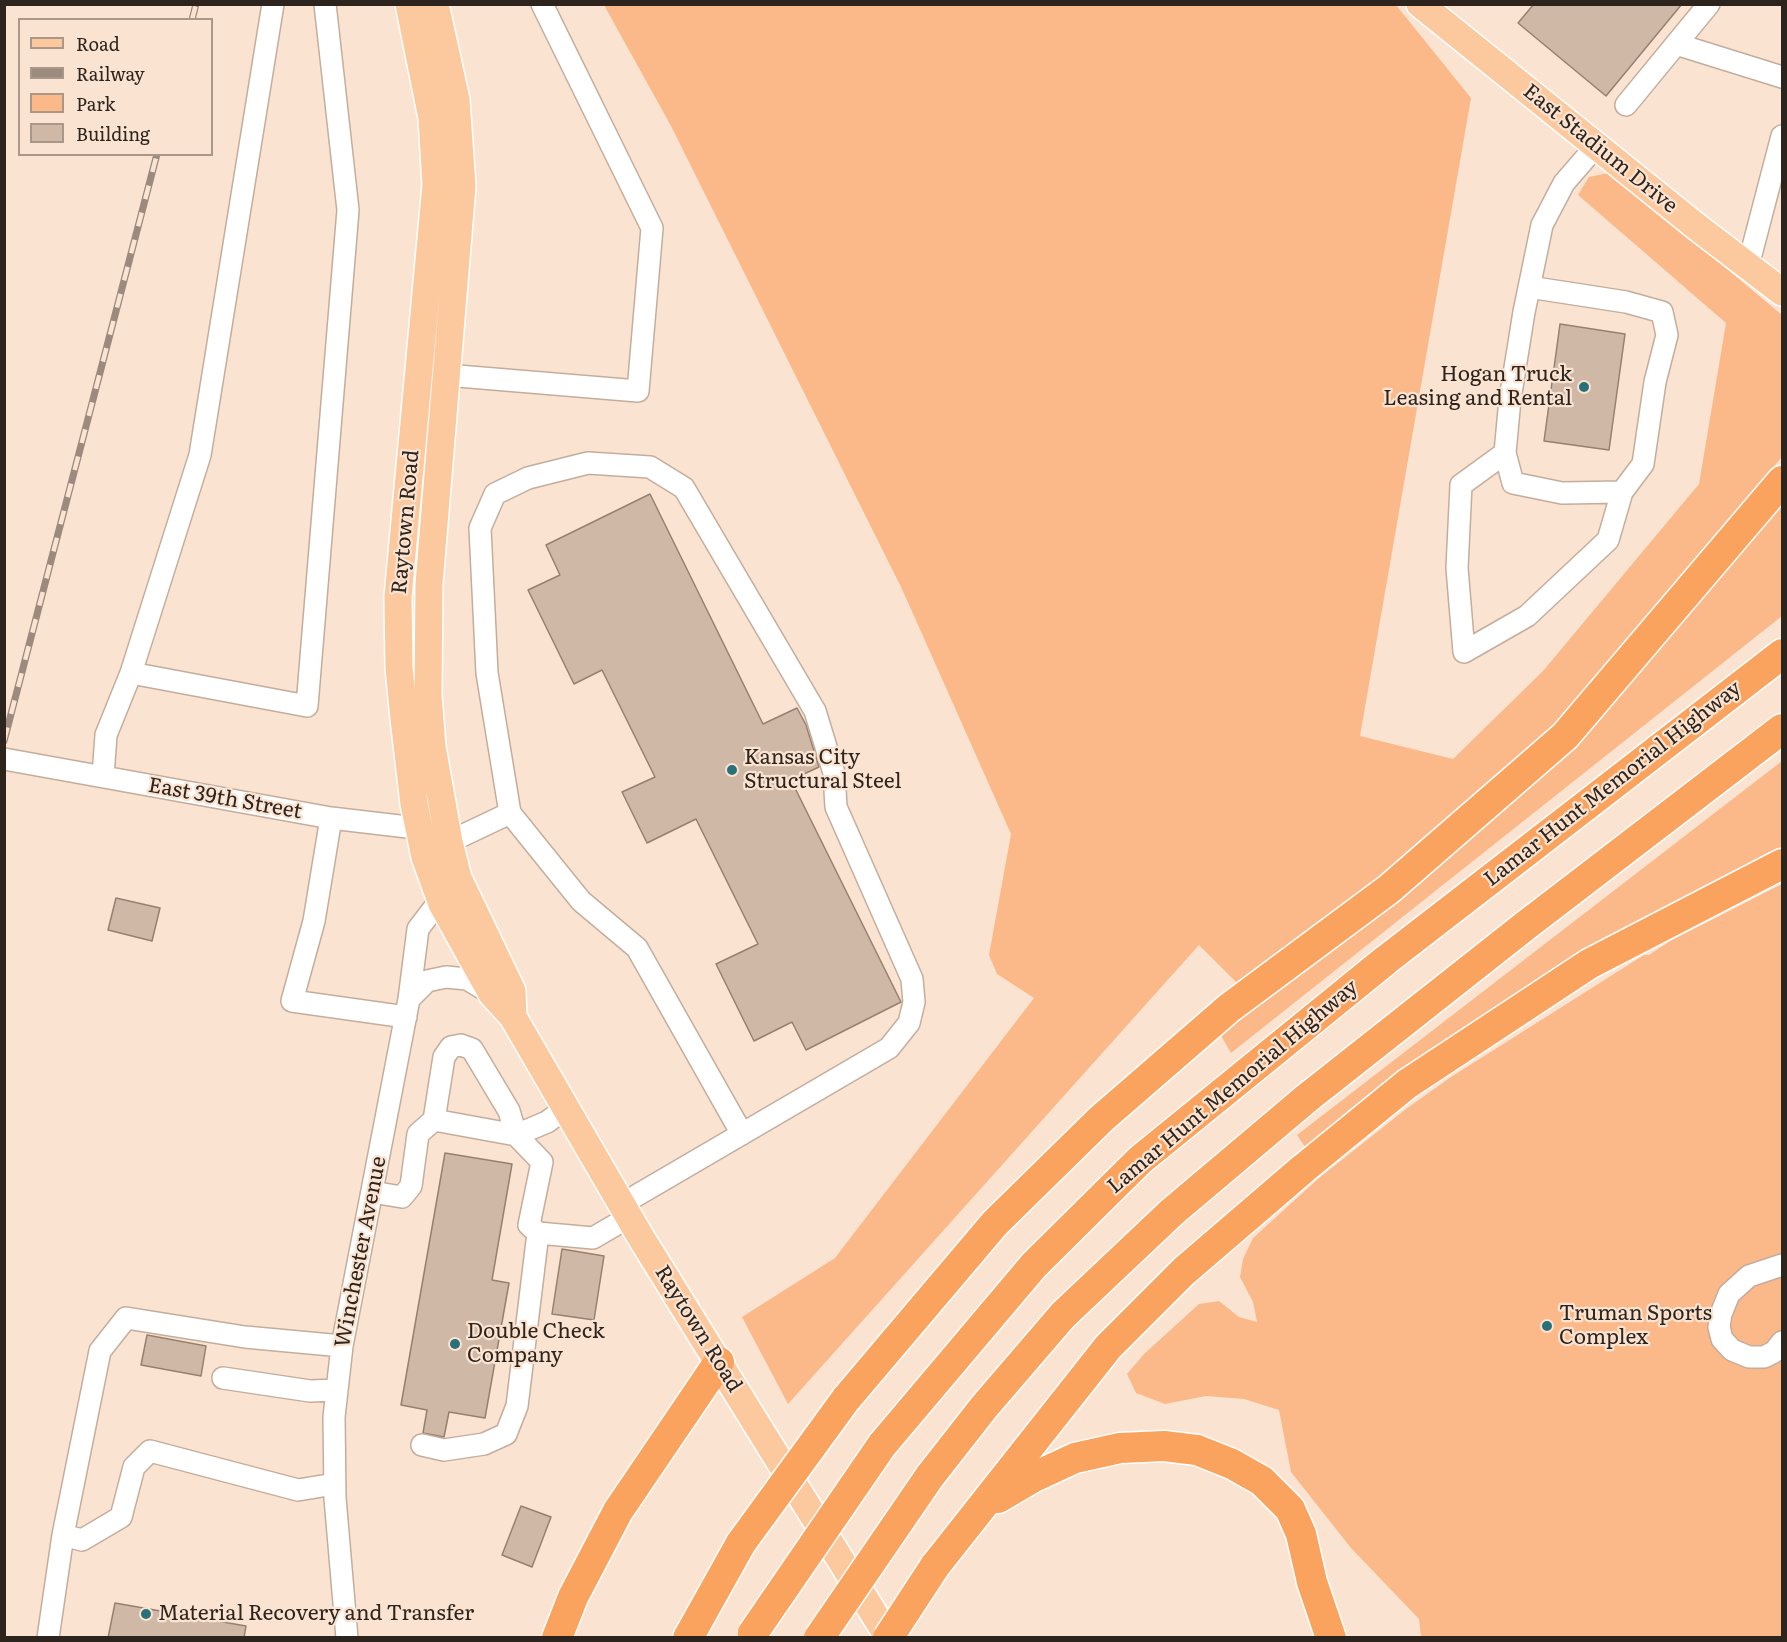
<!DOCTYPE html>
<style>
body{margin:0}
#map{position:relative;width:1787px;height:1642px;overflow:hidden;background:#fbe3d1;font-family:Literata,serif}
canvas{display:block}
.frame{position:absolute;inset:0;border:6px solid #2d241d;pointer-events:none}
.legend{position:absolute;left:18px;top:18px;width:195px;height:138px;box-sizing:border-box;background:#fbe3d1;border:2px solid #a99789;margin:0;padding:8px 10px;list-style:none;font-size:18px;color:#2d241d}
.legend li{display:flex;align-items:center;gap:12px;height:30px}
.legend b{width:30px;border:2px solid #a99789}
</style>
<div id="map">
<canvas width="1787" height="1642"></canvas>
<div class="frame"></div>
<ul class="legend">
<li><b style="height:8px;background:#fcc89e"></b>Road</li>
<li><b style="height:8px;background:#9b8a7d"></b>Railway</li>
<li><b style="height:16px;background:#fbb989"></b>Park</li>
<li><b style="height:16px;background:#d0b8a7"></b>Building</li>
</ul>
</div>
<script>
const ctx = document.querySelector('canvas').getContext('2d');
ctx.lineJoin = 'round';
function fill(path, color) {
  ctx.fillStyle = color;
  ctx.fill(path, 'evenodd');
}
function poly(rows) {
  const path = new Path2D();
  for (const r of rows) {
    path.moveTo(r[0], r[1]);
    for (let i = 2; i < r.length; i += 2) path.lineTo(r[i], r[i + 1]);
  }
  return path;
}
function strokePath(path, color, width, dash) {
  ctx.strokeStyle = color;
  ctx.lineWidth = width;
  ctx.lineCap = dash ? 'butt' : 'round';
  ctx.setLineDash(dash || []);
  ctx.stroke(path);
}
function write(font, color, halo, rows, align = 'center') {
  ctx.font = font + ' Literata,serif';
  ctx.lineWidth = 4.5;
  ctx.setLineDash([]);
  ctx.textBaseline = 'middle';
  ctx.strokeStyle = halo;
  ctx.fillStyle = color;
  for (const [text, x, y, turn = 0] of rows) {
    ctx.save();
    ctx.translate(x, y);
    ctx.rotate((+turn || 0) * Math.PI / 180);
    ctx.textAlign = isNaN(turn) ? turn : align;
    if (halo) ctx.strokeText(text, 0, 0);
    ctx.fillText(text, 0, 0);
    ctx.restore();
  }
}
fill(poly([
 [604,5,1396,5,1471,98,1360,736,1453,759,1543,671,1699,484,1726,323,1578,195,1589,177,1608,173,1617,177,1782,315,1782,457,1710,541,1577,707,1424,847,1238,984,1199,945,788,1404,742,1317,835,1258,1034,998,997,974,989,955,1011,834,902,589,671,126],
 [1782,502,1782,616,1231,1053,1220,1034,1343,939,1578,739,1639,674],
 [1782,761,1782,850,1545,977,1438,1047,1305,1147,1297,1135],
 [1782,884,1782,1637,1421,1637,1419,1619,1351,1548,1291,1472,1279,1410,1244,1399,1206,1396,1165,1404,1136,1393,1127,1374,1144,1354,1199,1304,1219,1301,1239,1317,1257,1322,1253,1302,1240,1277,1243,1259,1253,1238,1319,1178,1406,1109,1451,1077,1644,955,1649,955,1670,941]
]), '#fbb989');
const building = poly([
 [1534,4,1682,4,1606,96,1518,23,1534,4],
 [1560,324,1625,334,1609,450,1544,441,1560,324],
 [650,494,763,724,797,708,806,725,819,767,791,780,901,1002,806,1050,792,1022,754,1041,716,964,758,944,696,819,647,843,622,792,655,777,602,670,574,684,528,590,560,575,546,545,650,494],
 [116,898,160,908,152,941,108,930,116,898],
 [445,1153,512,1164,492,1280,509,1283,485,1418,449,1412,444,1437,423,1433,427,1410,401,1405,445,1153],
 [562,1249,604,1256,594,1320,552,1314,562,1249],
 [147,1335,206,1346,201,1376,141,1365,147,1335],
 [521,1506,551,1517,532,1567,502,1555,521,1506],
 [115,1603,246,1626,244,1638,108,1638,115,1603]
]);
fill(building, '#d0b8a7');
strokePath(building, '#968070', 1.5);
const minor = poly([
 [1676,44,1782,77],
 [1626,105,1709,4],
 [1748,266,1782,136],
 [1529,287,1626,302,1662,312,1667,335,1655,382,1643,464,1622,492,1562,493,1513,483,1505,453,1510,399,1524,312,1542,225,1564,183,1596,146],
 [446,375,638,391,652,228,542,4],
 [1505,453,1461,485,1457,568,1464,652,1527,616,1608,540,1622,492],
 [131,673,307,706,348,210,325,4],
 [4,759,331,818,433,830],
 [103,776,106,735,131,673,200,455,273,4],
 [510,813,487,673,480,528,495,494,528,478,588,463,650,467,684,488,815,711,834,773,836,807,912,979,914,1002,909,1023,889,1048,622,1204],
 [331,818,314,921,292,1001,406,1017],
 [449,842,510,813,581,901,637,948,742,1134],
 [409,999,427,981,446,977,467,979,492,994],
 [434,1120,444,1057,451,1047,461,1045,472,1049,509,1111,516,1135,542,1162,529,1225,538,1233,593,1238,629,1217],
 [372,1192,402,1197,411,1186,418,1134,434,1120,516,1135,547,1122,566,1108],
 [1782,1265,1749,1276,1729,1294,1721,1314,1719,1327,1722,1339,1732,1350,1749,1357,1764,1357,1774,1352,1782,1342],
 [223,1378,310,1391,337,1390],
 [422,1445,444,1450,484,1444,506,1434,517,1406,538,1233],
 [334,1484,298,1490,150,1451,134,1467,121,1517,82,1540,63,1535,100,1351,126,1318,245,1337,342,1346],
 [48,1638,63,1535],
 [347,1638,335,1498,334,1417,342,1346,409,999,418,929,434,908,454,899]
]);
const major = poly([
 [409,4,432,118,436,185,398,597,399,667,404,719,414,804,425,857,442,904,492,994,513,1017,640,1236,889,1638],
 [435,4,456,100,462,186,429,584,428,695,432,747,449,842,458,878,512,991,513,1017],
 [1420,4,1697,227,1782,292]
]);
const highway = poly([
 [846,1399,995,1223,1101,1119,1229,1008,1389,889,1565,736,1782,481],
 [882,1445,1034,1265,1140,1160,1386,960,1782,654],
 [930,1476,984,1407,1063,1315,1172,1212,1307,1098,1525,926,1782,729],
 [998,1498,1032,1478,1075,1458,1120,1448,1164,1446,1197,1450,1232,1464,1262,1481,1290,1509,1301,1534,1312,1582,1331,1638],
 [935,1566,1108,1347,1184,1271,1304,1168,1407,1084,1589,964,1782,864],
 [557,1638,573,1597,618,1511,719,1362],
 [688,1638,741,1543]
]);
strokePath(minor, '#c4ad9c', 24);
strokePath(major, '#fff', 30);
strokePath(highway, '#fff', 33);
strokePath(minor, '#fff', 21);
strokePath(major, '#fcc89e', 27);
strokePath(highway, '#faa35e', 30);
const rail = poly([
 [192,20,196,4],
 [4,741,157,154]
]);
strokePath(rail, '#9b8a7d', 7);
strokePath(rail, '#fbe3d1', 4.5, [14]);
const highwayBridge = poly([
 [741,1543,846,1399],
 [753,1633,882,1445],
 [819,1638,930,1476],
 [888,1638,935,1566]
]);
strokePath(highwayBridge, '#fff', 33, []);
strokePath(highwayBridge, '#faa35e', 30);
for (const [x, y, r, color] of [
 [1584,387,6,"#28717b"],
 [732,770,6,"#28717b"],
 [1547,1326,6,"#28717b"],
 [455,1344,6,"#28717b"],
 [146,1614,6,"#28717b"]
]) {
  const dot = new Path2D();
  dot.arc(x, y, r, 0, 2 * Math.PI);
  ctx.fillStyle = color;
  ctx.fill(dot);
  strokePath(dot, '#fbe3d1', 2);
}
write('21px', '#2d241d', '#fbe3d1', [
 ["East Stadium Drive",1600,149,39],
 ["Raytown Road",406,522,-85],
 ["Lamar Hunt Memorial Highway",1613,784,-38],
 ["East 39th Street",225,799,10],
 ["Lamar Hunt Memorial Highway",1233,1087,-40],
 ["Winchester Avenue",361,1252,-79],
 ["Raytown Road",698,1329,58]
]);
write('21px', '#2d241d', '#fbe3d1', [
 ["Hogan Truck",1572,375,"right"],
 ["Leasing and Rental",1572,399,"right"],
 ["Kansas City",744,758],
 ["Structural Steel",744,782],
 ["Truman Sports",1559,1314],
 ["Complex",1559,1338],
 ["Double Check",467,1332],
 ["Company",467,1356],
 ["Material Recovery and Transfer",158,1614]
], 'left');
</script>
